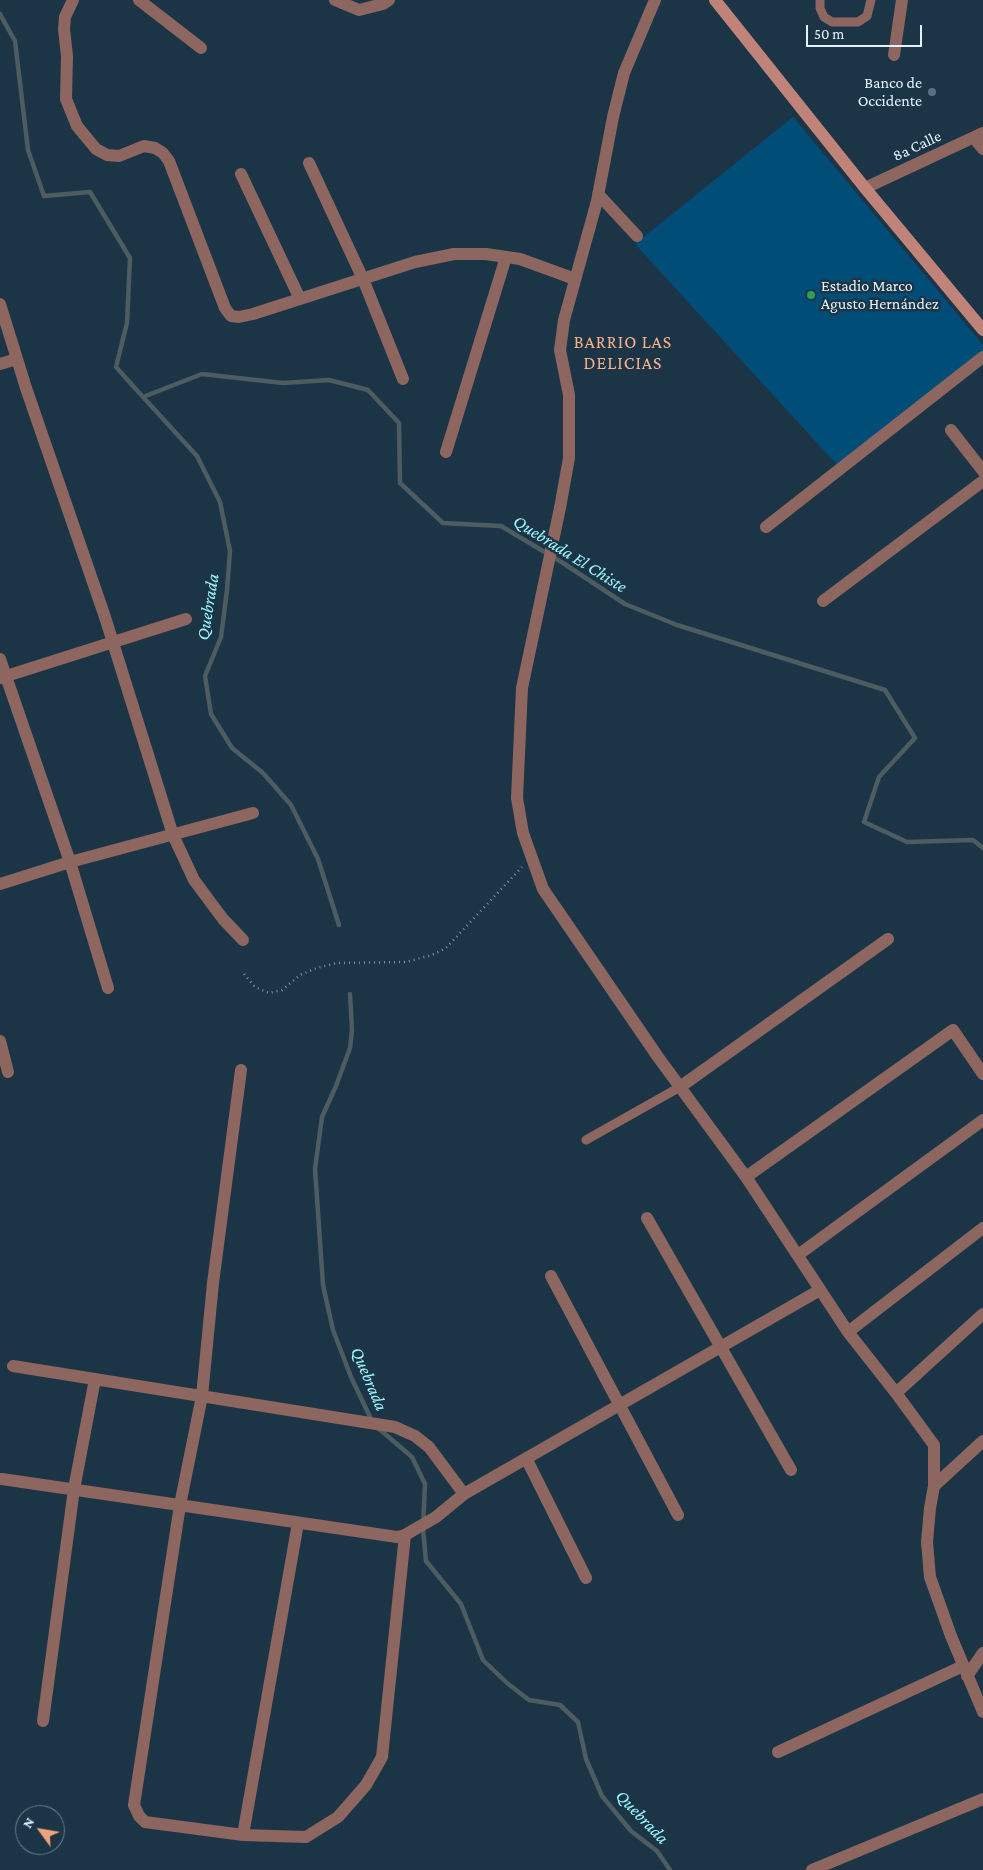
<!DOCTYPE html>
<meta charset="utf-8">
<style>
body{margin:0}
#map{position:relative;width:983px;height:1870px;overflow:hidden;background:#1c3546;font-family:"Crimson Pro",serif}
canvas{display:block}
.north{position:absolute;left:15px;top:1805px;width:50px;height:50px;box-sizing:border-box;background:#1c3546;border:1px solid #6c8190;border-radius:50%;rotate:302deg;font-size:14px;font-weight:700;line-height:20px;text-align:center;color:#e5f3fe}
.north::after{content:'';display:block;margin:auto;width:18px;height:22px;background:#f0a27a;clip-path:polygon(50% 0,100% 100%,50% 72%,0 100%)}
.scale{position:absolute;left:806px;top:25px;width:116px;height:22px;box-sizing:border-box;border:2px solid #e5f3fe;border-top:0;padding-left:6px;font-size:15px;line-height:18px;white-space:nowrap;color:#e5f3fe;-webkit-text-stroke:4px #1c3546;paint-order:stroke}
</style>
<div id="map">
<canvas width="983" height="1870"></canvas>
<div class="north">N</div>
<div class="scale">50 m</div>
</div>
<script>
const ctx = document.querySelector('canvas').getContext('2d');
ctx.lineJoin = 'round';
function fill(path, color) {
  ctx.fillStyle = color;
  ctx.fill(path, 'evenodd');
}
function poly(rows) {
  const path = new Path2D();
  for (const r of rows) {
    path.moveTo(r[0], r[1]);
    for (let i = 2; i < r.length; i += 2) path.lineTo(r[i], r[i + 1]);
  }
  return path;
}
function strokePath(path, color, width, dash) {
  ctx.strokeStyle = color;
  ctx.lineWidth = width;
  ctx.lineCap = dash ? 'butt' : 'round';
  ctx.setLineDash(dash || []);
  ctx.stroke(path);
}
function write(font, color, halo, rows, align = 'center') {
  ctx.font = font + ' "Crimson Pro",serif';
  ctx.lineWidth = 5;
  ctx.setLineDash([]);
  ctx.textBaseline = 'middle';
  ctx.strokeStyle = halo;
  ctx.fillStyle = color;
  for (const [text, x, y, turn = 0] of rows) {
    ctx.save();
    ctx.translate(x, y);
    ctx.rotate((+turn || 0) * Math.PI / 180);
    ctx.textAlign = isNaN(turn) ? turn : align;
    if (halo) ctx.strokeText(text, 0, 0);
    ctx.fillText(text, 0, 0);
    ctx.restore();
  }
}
fill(poly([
 [793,117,983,345,983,353,838,466,635,244]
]), '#004e78');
strokePath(poly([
 [0,14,15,41,28,150,44,196,90,192,130,258,127,323,116,367,143,397,202,374,283,383,329,380,368,390,399,423,400,483,443,523,501,526,563,563,625,604,677,625,885,690,915,738,879,777,864,822,907,842,973,840,983,848],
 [143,397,197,456,220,502,230,551,227,590,221,637,205,676,211,714,232,748,263,773,291,805,318,859,339,925],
 [350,994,352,1030,350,1048,336,1086,322,1117,315,1169,323,1285,333,1330,351,1377,372,1421],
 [378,1428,412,1457,425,1484,423,1529,426,1561,461,1604,483,1660,507,1683,529,1700,560,1705,578,1722,586,1759,602,1796,631,1831,657,1851,670,1870]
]), '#4c5c61', 4.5);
strokePath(poly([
 [244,974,255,987,269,993,282,990,300,975,317,968,337,963,406,962,432,955,446,948,522,867]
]), '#8094a2', 2.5, [1, 4]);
strokePath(poly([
 [820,0,820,8,824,17,832,22,858,22,867,16,871,0],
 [586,1140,680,1087]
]), '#8d6660', 9);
strokePath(poly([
 [73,0,65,17,64,29,67,56,66,99,77,126,96,149,107,155,119,156,144,146,155,148,163,153,169,161,225,308,231,316,239,317,253,314,415,262,454,254,486,254,520,259,575,279],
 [139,0,201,48],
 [335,0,359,10,383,4,389,0],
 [655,0,624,73,613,117,597,201,564,320,560,350,569,395,569,458,560,508,522,688,517,798,523,833,543,889,658,1057,746,1177,848,1332,896,1393,934,1445,934,1486,930,1508,927,1542,930,1577,951,1636,983,1712],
 [894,55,902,0],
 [974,138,983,149],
 [309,163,363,279,403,379],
 [241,174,300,299],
 [865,188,983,133],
 [598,194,637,236],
 [0,304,26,388,105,617,173,835,194,880,223,919,243,940],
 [0,364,17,359],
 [951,430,983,471],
 [446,452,506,257],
 [766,527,983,357],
 [823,601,983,481],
 [0,659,70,862,108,988],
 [0,678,186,619],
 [0,884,70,862,253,813],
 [0,1041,8,1072],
 [241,1070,213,1283,202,1396,180,1505,134,1805,139,1816,145,1822,243,1835,306,1837,338,1817,366,1785,382,1757,405,1535],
 [680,1087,888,939],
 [746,1177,953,1030,983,1074],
 [647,1218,791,1470],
 [798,1255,983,1120],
 [551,1276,678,1515],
 [848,1332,983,1228],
 [13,1366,395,1427,415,1436,429,1447,464,1494],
 [896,1393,983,1314],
 [526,1458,586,1578],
 [2,1479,397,1537,405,1535,436,1517,464,1494,820,1290],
 [934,1486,983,1441],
 [967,1676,983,1653],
 [43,1721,74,1489,95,1379],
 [778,1752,963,1666],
 [243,1835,298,1523],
 [812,1870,983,1799]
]), '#8d6660', 12);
strokePath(poly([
 [715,0,865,188,983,330]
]), '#c08379', 12);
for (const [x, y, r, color] of [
 [932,92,5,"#5c6f8a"],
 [811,295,5,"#2e9e5b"]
]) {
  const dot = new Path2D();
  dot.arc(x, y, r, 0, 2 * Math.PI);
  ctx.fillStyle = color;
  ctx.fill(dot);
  strokePath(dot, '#1c3546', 2);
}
write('16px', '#e5f3fe', '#1c3546', [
 ["Banco de",922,83],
 ["Occidente",922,101],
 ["Estadio Marco",821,286,"left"],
 ["Agusto Hernández",821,304,"left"]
], 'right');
write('16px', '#e5f3fe', '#1c3546', [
 ["8a Calle",917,146,-25]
]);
ctx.letterSpacing = '1px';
write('18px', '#fab08b', '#1c3546', [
 ["BARRIO LAS",623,342],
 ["DELICIAS",623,363]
]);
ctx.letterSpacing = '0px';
write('italic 18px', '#9bf4fe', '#1c3546', [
 ["Quebrada El Chiste",570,554,32],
 ["Quebrada",208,607,-81],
 ["Quebrada",369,1379,67],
 ["Quebrada",642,1817,46]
]);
</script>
